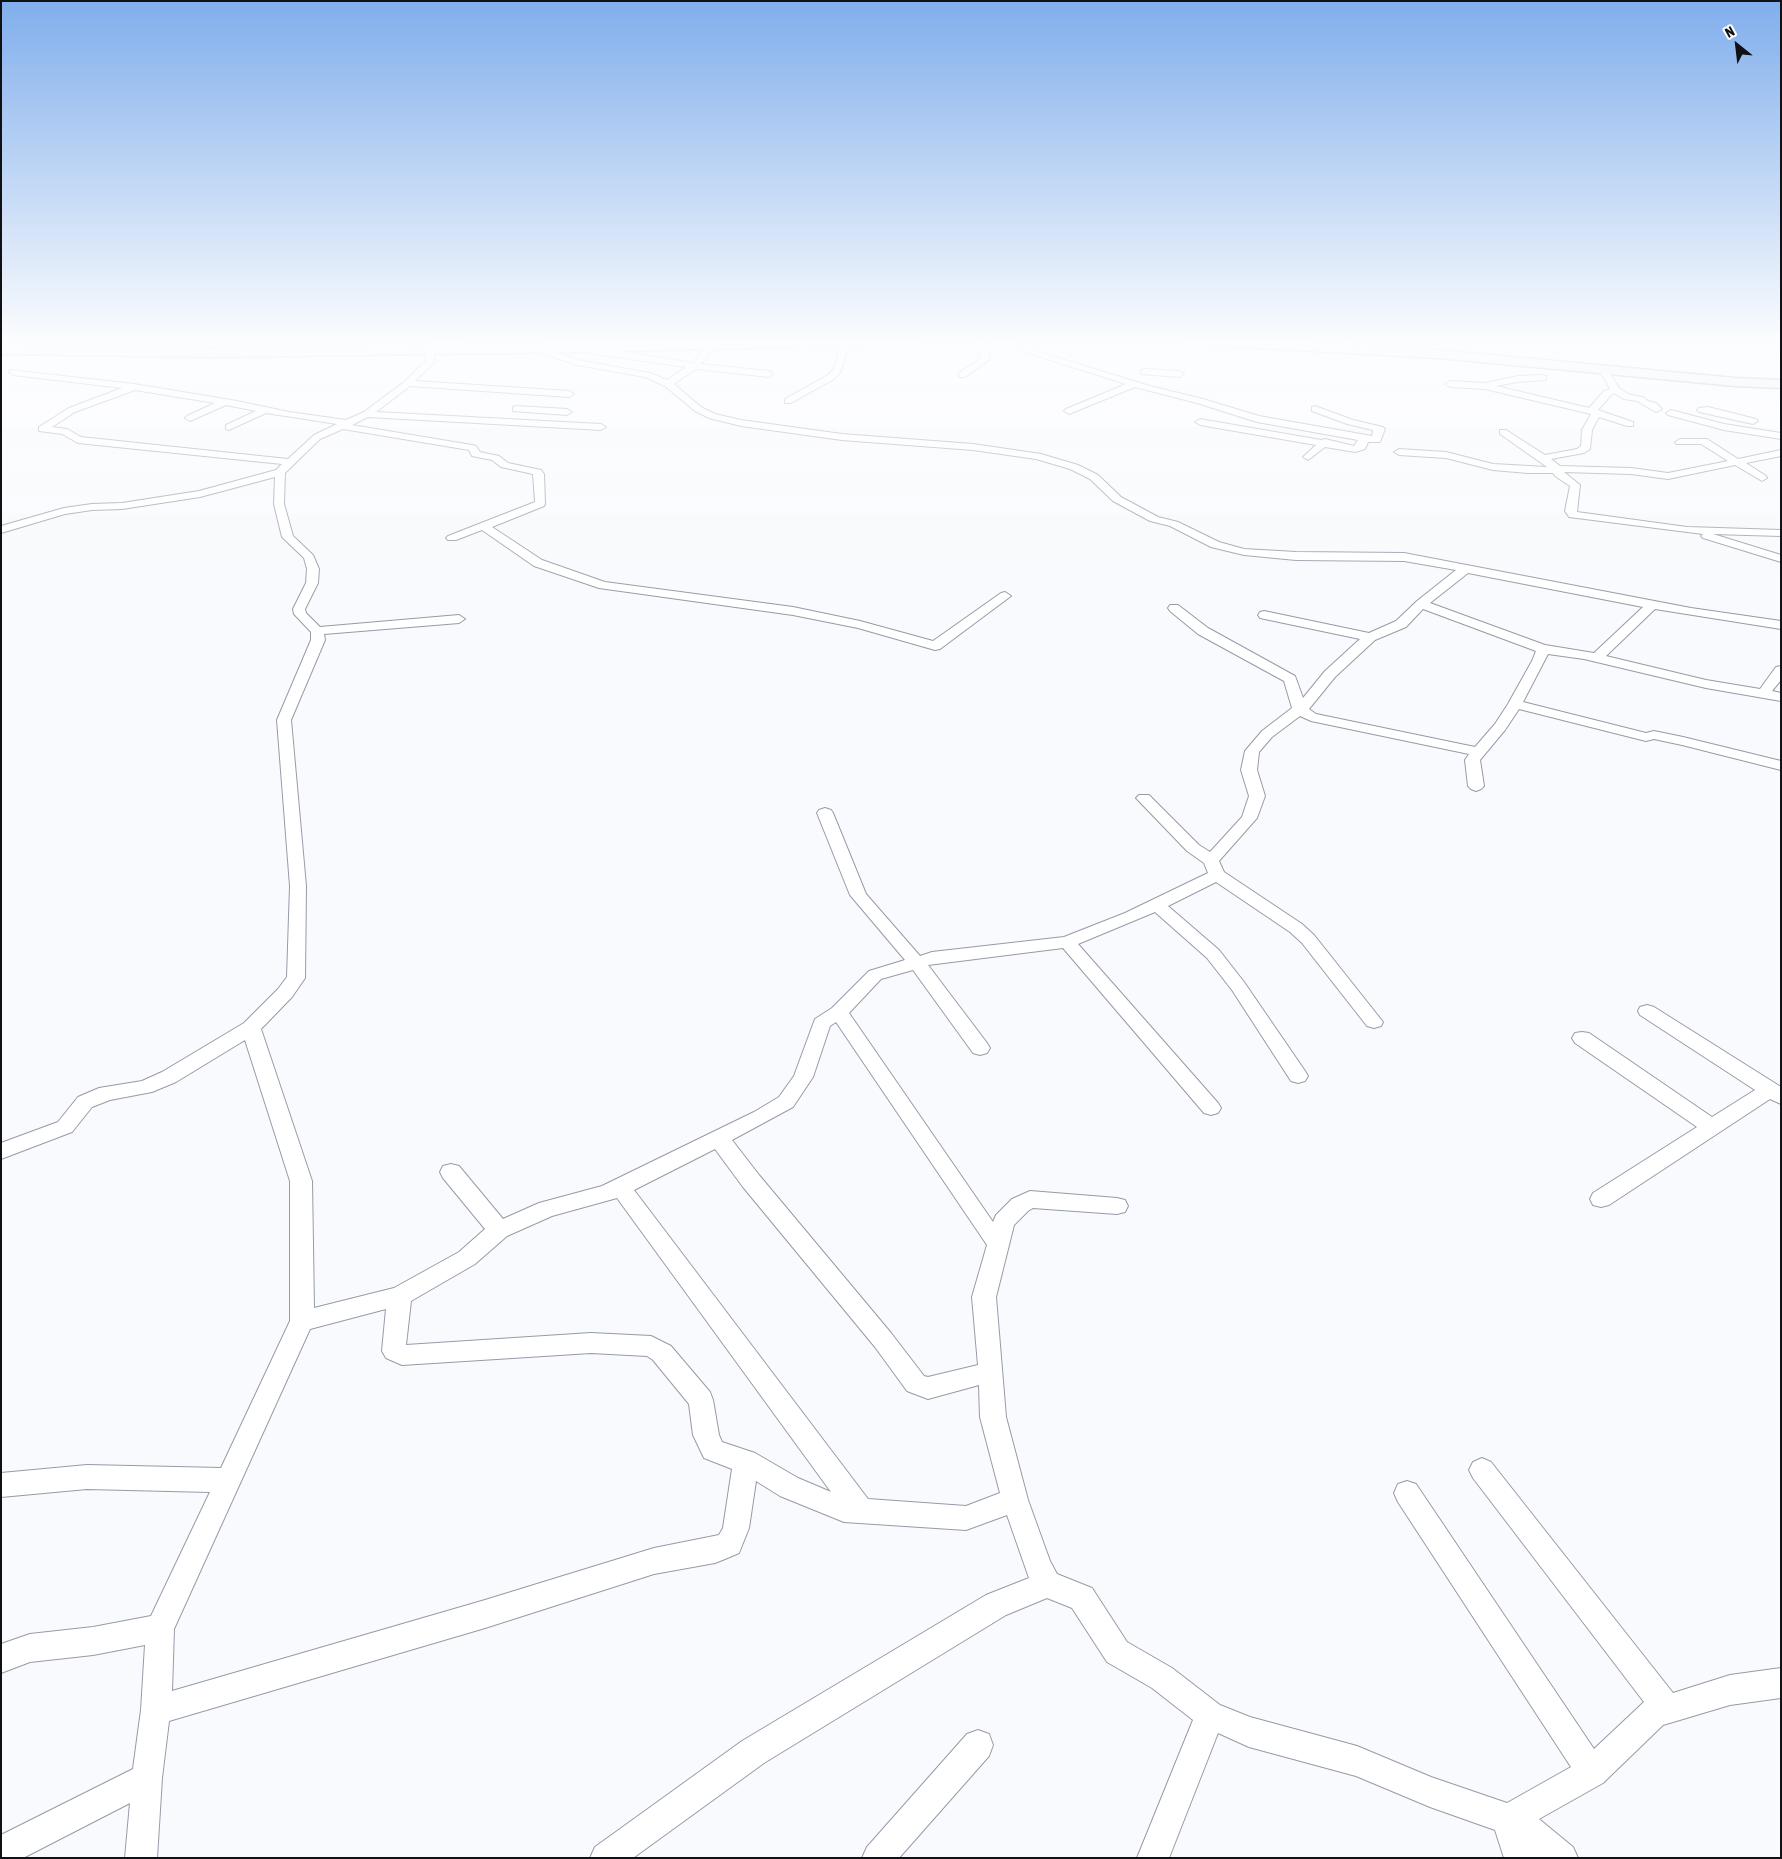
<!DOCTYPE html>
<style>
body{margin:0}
#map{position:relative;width:1782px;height:1859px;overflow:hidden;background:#f9fafd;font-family:"Asap Condensed",sans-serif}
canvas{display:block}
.frame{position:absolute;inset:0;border:2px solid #0f1115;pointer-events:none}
.north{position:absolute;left:1712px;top:20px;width:50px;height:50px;-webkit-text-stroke:4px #fff;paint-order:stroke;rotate:331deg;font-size:14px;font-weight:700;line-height:20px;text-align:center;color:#0f1115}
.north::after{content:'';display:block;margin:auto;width:18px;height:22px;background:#0f1115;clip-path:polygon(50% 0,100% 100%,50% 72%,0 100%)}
</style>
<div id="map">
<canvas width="1782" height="1859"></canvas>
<div class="frame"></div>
<div class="north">N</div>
</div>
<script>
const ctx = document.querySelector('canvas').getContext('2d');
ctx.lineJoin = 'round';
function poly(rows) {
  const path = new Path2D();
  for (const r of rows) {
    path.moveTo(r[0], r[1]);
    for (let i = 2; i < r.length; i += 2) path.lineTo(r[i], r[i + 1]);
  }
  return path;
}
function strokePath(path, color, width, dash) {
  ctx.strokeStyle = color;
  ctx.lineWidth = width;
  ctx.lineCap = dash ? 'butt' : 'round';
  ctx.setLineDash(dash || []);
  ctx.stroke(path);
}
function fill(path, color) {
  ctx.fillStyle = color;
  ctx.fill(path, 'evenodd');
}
strokePath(poly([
 [587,340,594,341]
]), '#84a4f2', 2.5);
const minor = poly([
 [843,340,850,342,840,373,834,379,791,403,785,403,785,399,828,375,833,370,843,340],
 [975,340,983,340,990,359,965,377,959,377,959,373,981,358,975,340],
 [987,340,1000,340,1150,386,1203,399,1259,416,1372,436,1373,430,1347,424,1312,411,1312,407,1315,406,1353,420,1383,427,1385,429,1380,442,1368,442,1365,449,1355,452,1325,447,1308,460,1303,457,1316,445,1200,425,1195,422,1200,419,1321,440,1325,439,1354,446,1358,440,1257,422,1197,403,1135,387,1069,414,1064,411,1066,409,1126,384,987,340],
 [711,343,718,345,701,364,769,371,773,374,769,377,696,369,674,384,701,407,715,414,741,420,842,434,973,444,1041,454,1078,465,1098,475,1121,497,1158,517,1178,522,1219,542,1244,549,1296,552,1404,553,1691,608,1781,621,1781,629,1655,609,1606,656,1706,680,1760,689,1776,667,1781,666,1781,680,1772,691,1781,693,1781,701,1706,688,1584,659,1548,654,1523,702,1646,733,1654,731,1683,737,1781,761,1781,770,1682,745,1654,739,1646,741,1519,709,1505,730,1480,760,1484,786,1481,789,1476,791,1471,789,1468,786,1465,760,1469,754,1311,721,1300,716,1272,737,1259,752,1257,770,1265,796,1257,818,1219,861,1224,872,1302,924,1314,935,1383,1022,1381,1026,1374,1028,1367,1026,1302,943,1290,932,1216,882,1168,906,1219,950,1244,982,1305,1071,1308,1076,1305,1081,1298,1083,1291,1081,1232,990,1207,958,1155,912,1078,944,1218,1103,1221,1108,1218,1113,1211,1115,1204,1113,1063,948,928,965,987,1043,990,1048,987,1053,980,1055,973,1053,913,970,881,979,849,1013,993,1222,996,1215,1012,1199,1030,1191,1117,1198,1125,1200,1128,1206,1125,1212,1117,1214,1033,1208,1028,1211,1014,1225,996,1297,1006,1417,1028,1500,1050,1561,1057,1574,1092,1588,1127,1642,1172,1668,1220,1705,1250,1717,1357,1746,1431,1777,1507,1803,1571,1767,1398,1502,1394,1493,1398,1484,1407,1481,1416,1484,1594,1749,1644,1702,1473,1478,1469,1470,1473,1462,1482,1458,1491,1462,1673,1693,1730,1675,1781,1668,1781,1698,1730,1705,1663,1725,1603,1783,1539,1819,1573,1847,1578,1858,1504,1858,1495,1830,1430,1807,1356,1776,1249,1747,1218,1733,1169,1858,1137,1858,1193,1720,1152,1688,1107,1662,1072,1608,1047,1598,1006,1615,764,1763,633,1858,590,1858,595,1847,742,1741,986,1595,1029,1578,1007,1515,966,1530,844,1522,780,1496,756,1481,749,1528,739,1553,725,1559,715,1563,654,1574,485,1628,169,1721,162,1778,157,1858,125,1858,130,1803,23,1858,1,1858,1,1835,133,1769,141,1710,145,1645,93,1655,30,1662,1,1673,1,1644,30,1634,93,1627,151,1616,210,1492,87,1489,1,1497,1,1473,87,1465,221,1468,290,1321,290,1181,245,1040,176,1082,152,1092,110,1100,92,1107,72,1132,1,1159,1,1143,58,1122,78,1097,99,1088,142,1081,162,1072,244,1023,278,989,287,977,290,886,277,720,311,640,311,632,294,614,293,609,306,583,307,569,304,558,282,537,274,504,275,477,200,497,122,509,92,510,65,514,1,533,1,526,64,508,92,504,122,503,199,491,276,470,282,464,78,443,62,434,39,431,39,427,69,408,122,388,13,375,9,372,10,370,134,384,237,401,289,412,346,420,364,412,404,382,426,361,426,350,430,347,434,350,434,362,415,381,569,391,574,394,569,397,410,386,376,412,601,424,606,427,601,430,368,417,352,425,472,445,476,446,480,452,499,456,508,463,541,470,544,474,545,504,544,506,492,527,542,560,605,582,793,607,860,621,933,641,1001,593,1005,592,1011,596,940,649,935,650,858,628,793,615,599,588,534,566,482,530,456,540,448,540,446,538,448,536,535,502,533,474,501,467,492,460,472,456,469,450,343,429,320,439,285,473,284,504,293,536,313,555,319,569,318,583,305,609,306,613,320,627,459,615,465,619,459,623,324,634,325,640,291,720,306,886,305,978,292,997,261,1029,312,1181,314,1308,394,1288,459,1252,485,1229,443,1178,440,1172,443,1166,451,1164,459,1166,503,1219,539,1203,602,1186,754,1112,779,1097,794,1076,815,1019,832,1008,869,971,905,960,850,895,817,813,819,810,825,808,831,810,833,813,866,894,920,956,932,952,1064,937,1125,913,1208,873,1204,863,1187,851,1136,798,1139,795,1149,795,1199,845,1210,852,1242,817,1249,796,1241,770,1245,751,1262,731,1292,708,1284,681,1198,634,1170,611,1168,608,1170,605,1178,605,1208,628,1295,676,1303,698,1325,671,1360,639,1260,618,1258,615,1260,612,1264,611,1369,633,1396,621,1417,601,1456,570,1404,561,1296,560,1244,555,1211,547,1170,526,1150,521,1113,501,1090,479,1070,469,1036,459,973,450,842,440,741,426,709,418,695,411,665,386,645,377,577,365,530,349,534,346,578,360,650,373,667,380,686,367,595,354,580,348,584,345,692,363,711,343],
 [135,390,215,403,187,416,185,418,190,421,226,405,256,411,226,425,226,429,229,430,266,413,337,424,314,435,288,459,81,437,67,429,52,427,75,412,135,390],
 [1468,573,1643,607,1594,653,1545,645,1430,603,1468,573],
 [1423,609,1536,651,1532,661,1508,704,1495,724,1475,747,1316,714,1309,709,1335,677,1375,640,1406,627,1423,609],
 [836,1022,987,1245,972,1297,978,1365,928,1377,924,1376,891,1333,759,1175,732,1140,793,1107,813,1077,830,1026,836,1022],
 [715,1149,743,1187,875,1347,907,1391,928,1399,979,1385,980,1417,1000,1493,966,1506,868,1499,634,1190,715,1149],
 [617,1198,831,1492,798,1478,755,1453,722,1442,719,1435,713,1400,710,1392,671,1346,651,1336,591,1333,406,1345,411,1301,475,1264,507,1236,552,1216,617,1198],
 [386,1309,382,1351,386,1358,402,1365,591,1353,647,1356,653,1360,689,1404,693,1435,704,1458,732,1469,723,1528,719,1535,654,1548,485,1600,172,1691,174,1629,310,1329,386,1309],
 [1603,366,1606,367,1619,388,1630,395,1643,397,1648,401,1656,403,1662,409,1657,412,1654,411,1637,401,1624,399,1614,393,1611,395,1598,410,1633,422,1633,426,1627,426,1599,417,1592,430,1590,449,1584,453,1551,459,1560,466,1631,468,1668,473,1728,461,1701,444,1676,444,1675,442,1680,439,1707,439,1738,459,1781,450,1781,456,1746,463,1766,476,1767,478,1762,481,1735,465,1668,479,1631,474,1564,472,1580,485,1577,512,1687,527,1781,530,1781,536,1713,534,1781,555,1781,562,1703,538,1701,536,1703,534,1569,517,1565,511,1570,486,1555,476,1553,473,1528,473,1493,470,1446,458,1399,455,1394,452,1399,449,1446,452,1493,464,1547,467,1500,434,1500,430,1506,430,1545,455,1577,449,1581,446,1582,430,1591,414,1485,389,1450,387,1445,384,1450,381,1485,383,1518,376,1543,375,1546,376,1546,380,1518,382,1496,386,1589,408,1604,391,1610,389,1599,369,1603,366],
 [1144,369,1180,371,1184,374,1180,377,1141,374,1141,370,1144,369],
 [516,406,567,409,572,412,567,415,513,411,513,407,516,406],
 [1708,407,1756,419,1758,421,1753,424,1699,412,1697,410,1699,408,1708,407],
 [1671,410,1724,424,1781,433,1781,439,1724,430,1668,415,1666,413,1671,410],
 [1647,1005,1654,1007,1781,1087,1781,1104,1770,1099,1609,1205,1601,1207,1593,1205,1590,1199,1593,1193,1697,1127,1575,1043,1572,1038,1575,1033,1582,1032,1589,1033,1712,1117,1755,1090,1640,1015,1638,1011,1640,1007,1647,1005],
 [978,1730,989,1734,993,1745,989,1756,899,1858,862,1858,867,1847,967,1734,978,1730]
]);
const secondary = poly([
 [757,340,920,340,914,344,584,352,213,357,1,354,1,346,213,349,757,340],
 [1180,340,1254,340,1438,350,1735,378,1781,380,1781,388,1735,386,1438,358,1186,344,1180,340]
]);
strokePath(minor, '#959ba8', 2);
strokePath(secondary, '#959ba8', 3);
fill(minor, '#fff');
fill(secondary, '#e9effc');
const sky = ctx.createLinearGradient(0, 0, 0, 600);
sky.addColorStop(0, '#80aeec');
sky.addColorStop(0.57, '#fcfdfe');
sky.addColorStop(1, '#fcfdfe00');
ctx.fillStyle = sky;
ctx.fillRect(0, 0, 1782, 600);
</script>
